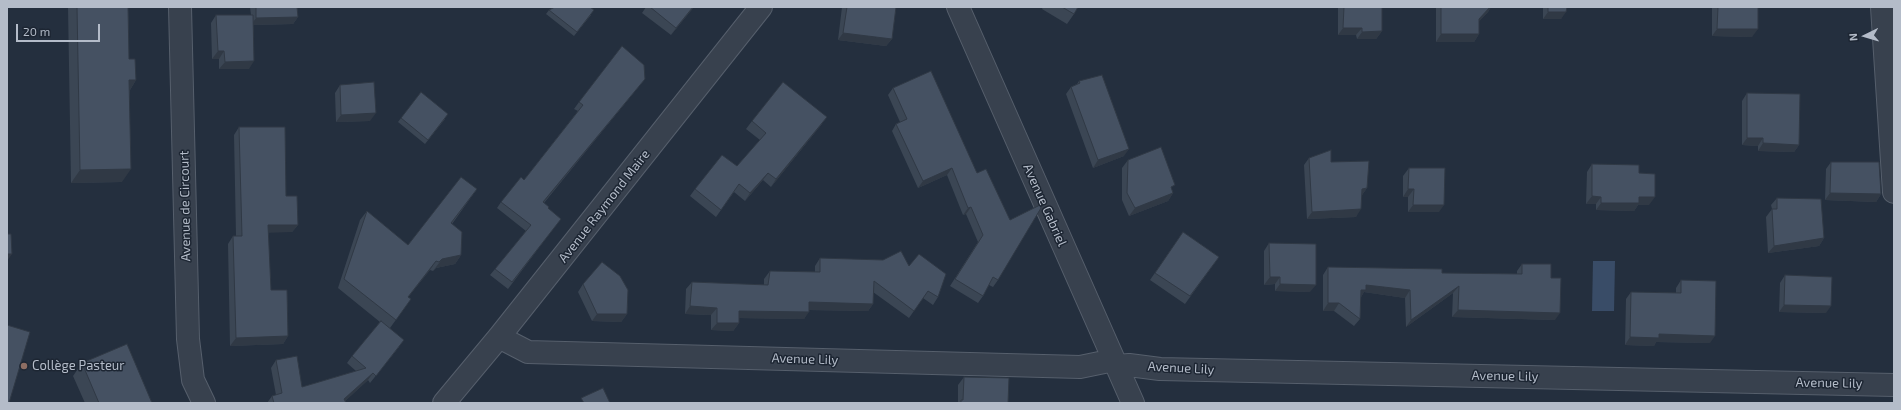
<!DOCTYPE html>
<meta charset="utf-8">
<style>
body{margin:0}
#map{position:relative;width:1901px;height:410px;overflow:hidden;background:#242f3e;font-family:"Exo 2",sans-serif}
canvas{display:block}
.frame{position:absolute;inset:0;border:8px solid #b4bcc9;pointer-events:none}
.north{position:absolute;left:1845px;top:16px;width:40px;height:40px;-webkit-text-stroke:3px #1d2633;paint-order:stroke;rotate:265deg;font-size:11px;font-weight:700;line-height:16px;text-align:center;color:#b4bcc9}
.north::after{content:'';display:block;margin:auto;width:14px;height:18px;background:#b4bcc9;clip-path:polygon(50% 0,100% 100%,50% 72%,0 100%)}
.scale{position:absolute;left:16px;top:24px;width:84px;height:18px;box-sizing:border-box;border:2px solid #b4bcc9;border-top:0;padding-left:5px;font-size:12px;line-height:14px;white-space:nowrap;color:#b4bcc9;-webkit-text-stroke:3px #1d2633;paint-order:stroke}
</style>
<div id="map">
<canvas width="1901" height="410"></canvas>
<div class="frame"></div>
<div class="north">N</div>
<div class="scale">20 m</div>
</div>
<script>
const ctx = document.querySelector('canvas').getContext('2d');
ctx.lineJoin = 'round';
function fill(path, color) {
  ctx.fillStyle = color;
  ctx.fill(path, 'evenodd');
}
function poly(rows) {
  const path = new Path2D();
  for (const r of rows) {
    path.moveTo(r[0], r[1]);
    for (let i = 2; i < r.length; i += 2) path.lineTo(r[i], r[i + 1]);
  }
  return path;
}
function strokePath(path, color, width, dash) {
  ctx.strokeStyle = color;
  ctx.lineWidth = width;
  ctx.lineCap = dash ? 'butt' : 'round';
  ctx.setLineDash(dash || []);
  ctx.stroke(path);
}
function write(font, color, halo, rows, align = 'center') {
  ctx.font = font + ' "Exo 2",sans-serif';
  ctx.lineWidth = 3;
  ctx.setLineDash([]);
  ctx.textBaseline = 'middle';
  ctx.strokeStyle = halo;
  ctx.fillStyle = color;
  for (const [text, x, y, turn = 0] of rows) {
    ctx.save();
    ctx.translate(x, y);
    ctx.rotate((+turn || 0) * Math.PI / 180);
    ctx.textAlign = isNaN(turn) ? turn : align;
    if (halo) ctx.strokeText(text, 0, 0);
    ctx.fillText(text, 0, 0);
    ctx.restore();
  }
}
fill(poly([
 [1593,261,1615,261,1614,311,1592,311]
]), '#394c67');
const minor = poly([
 [180,7,188,339,193,380,204,403],
 [958,7,1133,403],
 [1882,7,1894,192],
 [499,337,528,352,1080,367,1114,360],
 [1117,366,1129,365,1160,369,1894,385],
 [444,403,499,337,761,7]
]);
strokePath(minor, '#565f6c', 24);
strokePath(minor, '#38414e', 22);
fill(poly([
 [68,7,128,7,129,59,136,80,130,90,122,182,71,183],
 [250,7,297,7,298,17,293,24,253,25,249,69,219,69,219,59,212,59,211,23,216,15,251,15],
 [646,7,694,7,671,35,642,13],
 [842,7,896,7,892,39,886,46,838,40],
 [1043,7,1078,7,1074,14,1067,24,1042,9],
 [1338,7,1382,7,1382,31,1376,39,1357,39,1356,35,1338,35],
 [1436,7,1491,7,1488,12,1479,21,1479,34,1474,42,1436,42],
 [1543,7,1567,7,1561,19,1543,19],
 [1712,7,1758,7,1752,37,1712,36],
 [549,10,591,15,574,36,546,14],
 [931,71,998,280,993,287,989,285,983,296,978,303,950,286,978,242,966,214,963,215,947,175,918,188,892,131,896,124,900,122,888,95,893,88],
 [645,79,640,85,544,203,548,208,556,225,508,289,490,275,495,269,526,231,497,208,501,202,524,180,578,111,574,109,579,102],
 [1079,81,1124,156,1093,168,1066,94,1071,87,1077,84],
 [340,85,370,121,336,122,335,93],
 [1747,93,1799,145,1794,152,1758,151,1758,146,1742,145,1742,101],
 [401,118,445,119,425,144,398,122],
 [752,121,822,124,771,187,763,180,745,201,734,192,716,217,690,196,695,189,737,166,760,140,746,129],
 [239,127,286,196,298,225,292,232,268,232,271,290,288,336,283,344,230,346,228,244,233,236,236,236,234,135],
 [1309,158,1331,162,1367,188,1362,195,1362,196,1356,217,1307,219,1304,165],
 [1128,160,1172,190,1173,193,1168,201,1129,216,1122,200,1122,168],
 [1831,162,1881,194,1876,202,1825,200,1826,169],
 [1592,164,1649,205,1638,205,1634,211,1596,210,1596,204,1586,204,1587,172],
 [1409,168,1439,212,1408,212,1408,197,1403,197,1403,176],
 [477,189,452,224,461,255,455,264,436,268,433,271,430,270,408,297,411,299,390,328,399,347,370,383,368,380,345,401,346,403,267,403,272,396,276,395,271,368,276,360,302,387,356,371,347,363,352,356,380,322,338,288,360,220,367,211,408,245],
 [1777,198,1824,238,1819,246,1768,253,1766,217,1772,209,1771,205],
 [1183,232,1219,257,1185,304,1150,280],
 [1269,243,1310,292,1275,291,1275,284,1264,285,1264,251],
 [820,258,909,266,938,297,933,305,923,298,909,318,873,292,873,304,868,311,809,310,804,319,739,318,739,323,733,331,711,330,711,315,685,314,686,289,692,282,764,285,764,279,770,271,815,272,815,266],
 [1522,264,1551,278,1555,320,1452,317,1453,293,1406,327,1405,298,1364,292,1361,297,1360,319,1354,326,1334,311,1323,311,1323,275,1328,267,1442,273,1517,274,1517,271],
 [1785,275,1826,313,1779,312,1780,283],
 [1681,280,1710,343,1656,342,1654,346,1625,345,1626,299,1631,292,1676,293,1676,288],
 [583,284,627,314,621,322,592,321,578,292],
 [82,363,152,403,85,403,73,376],
 [964,377,1008,403,958,403,958,385]
]), '#3b4654');
fill(poly([
 [693,7,694,7,671,35,676,28],
 [1490,7,1491,7,1488,12,1474,27,1479,19],
 [1548,12,1566,12,1561,19,1543,19],
 [298,17,293,24,251,25,256,18],
 [1343,28,1362,28,1356,35,1338,35],
 [1717,29,1758,29,1752,37,1712,36],
 [1382,31,1376,39,1357,39,1362,32],
 [843,33,892,39,886,46,838,40],
 [1441,34,1479,34,1474,42,1436,42],
 [218,51,224,51,219,59,212,59],
 [254,61,249,69,219,69,225,62],
 [645,79,640,85,538,209,543,202],
 [129,80,136,80,128,93],
 [376,113,370,121,336,122,341,115],
 [827,117,822,124,771,187,776,179],
 [1747,138,1763,138,1758,146,1742,145],
 [1763,143,1799,145,1794,152,1758,151],
 [1129,149,1124,156,1093,168,1098,160],
 [952,168,947,175,918,188,923,181],
 [131,169,122,182,71,183,80,170],
 [768,173,763,180,745,201,750,193],
 [1367,188,1362,195,1356,196,1362,189],
 [1408,189,1414,189,1408,197,1403,197],
 [1173,193,1168,201,1129,216,1135,208],
 [1830,193,1881,194,1876,202,1825,200],
 [1592,196,1601,197,1596,204,1586,204],
 [1639,197,1655,197,1649,205,1638,205,1634,211,1596,210,1601,203],
 [1413,205,1444,205,1439,212,1408,212],
 [971,207,966,214,963,215,968,208],
 [1361,209,1356,217,1307,219,1312,212],
 [268,225,298,225,292,232,263,233],
 [1824,238,1819,246,1768,253,1774,246],
 [7,254,12,254,7,261],
 [461,255,455,264,436,268,433,271,442,259],
 [436,261,430,270,402,305,408,297],
 [1270,277,1280,277,1275,284,1264,285],
 [1280,284,1316,285,1310,292,1275,291],
 [1366,285,1410,290,1405,298,1364,292,1361,297,1361,290],
 [1459,286,1453,293,1406,327,1411,320],
 [809,302,873,304,868,311,804,310],
 [1328,303,1339,303,1334,311,1323,311],
 [1784,305,1831,306,1826,313,1779,312],
 [690,306,717,308,711,315,685,314],
 [1458,310,1560,313,1555,320,1452,317],
 [739,311,809,312,804,319,733,318],
 [597,314,627,314,621,322,592,321],
 [717,323,739,323,733,331,711,330],
 [1659,334,1715,336,1710,343,1656,342,1654,346,1625,345,1630,337],
 [288,336,283,344,230,346,236,338],
 [373,373,368,380,343,403,344,399]
]), '#303945');
const building = poly([
 [77,7,128,7,129,59,135,59,136,80,129,80,131,169,80,170,77,7],
 [256,7,297,7,298,17,256,18,256,7],
 [555,7,590,7,594,10,577,32,549,10,555,7],
 [650,7,693,7,676,28,650,7],
 [847,7,896,7,892,39,843,33,847,7],
 [1062,7,1078,7,1074,14,1062,7],
 [1344,7,1382,7,1382,31,1362,32,1362,28,1343,28,1344,7],
 [1441,7,1490,7,1479,19,1479,34,1441,34,1441,7],
 [1548,7,1567,7,1566,12,1548,12,1548,7],
 [1718,7,1758,7,1758,29,1717,29,1718,7],
 [216,15,253,15,254,61,225,62,224,51,218,51,216,15],
 [622,46,644,65,645,79,543,202,549,207,548,208,561,219,512,282,495,269,531,225,501,202,521,177,524,180,583,105,579,102,622,46],
 [931,71,977,173,986,169,1010,220,1040,205,1041,208,998,280,993,277,983,296,955,279,983,235,971,207,968,208,952,168,923,181,896,124,907,119,893,88,931,71],
 [1102,75,1129,149,1098,160,1071,87,1080,83,1079,81,1102,75],
 [374,82,376,113,341,115,340,85,374,82],
 [783,82,827,117,776,179,768,173,750,193,739,184,721,210,695,189,722,155,737,166,766,133,752,121,783,82],
 [421,92,448,114,428,140,401,118,421,92],
 [1747,93,1800,94,1799,145,1763,143,1763,138,1747,138,1747,93],
 [239,127,285,127,286,196,297,196,298,225,268,225,271,290,287,290,288,336,236,338,233,236,242,236,239,127],
 [1161,147,1175,185,1171,187,1173,193,1135,208,1127,193,1128,160,1161,147],
 [1331,150,1331,162,1369,161,1367,188,1362,189,1361,209,1312,212,1309,158,1331,150],
 [1831,162,1879,162,1881,194,1830,193,1831,162],
 [1592,164,1639,165,1639,173,1655,174,1655,197,1639,197,1639,203,1601,203,1601,197,1592,196,1592,164],
 [1409,168,1445,168,1444,205,1413,205,1414,189,1408,189,1409,168],
 [461,177,477,189,451,223,462,232,461,255,442,259,439,262,436,261,408,297,411,299,396,320,344,279,367,211,408,245,461,177],
 [1777,198,1821,199,1824,238,1774,246,1772,209,1777,209,1777,198],
 [1183,232,1219,257,1190,296,1155,273,1183,232],
 [7,234,11,234,12,254,7,254,7,234],
 [1269,243,1316,244,1316,285,1280,284,1280,277,1270,277,1269,243],
 [901,251,909,266,919,254,946,274,938,297,928,291,914,311,874,281,873,304,809,302,809,312,739,311,739,323,717,323,717,308,690,306,692,282,768,285,770,271,820,272,820,258,883,260,901,251],
 [602,262,620,276,628,290,627,314,597,314,583,284,602,262],
 [1522,264,1551,264,1551,278,1561,278,1560,313,1458,310,1459,286,1411,320,1410,290,1366,285,1366,290,1361,290,1360,319,1339,303,1328,303,1328,267,1442,269,1442,273,1522,274,1522,264],
 [1785,275,1832,277,1831,306,1784,305,1785,275],
 [1681,280,1716,281,1715,336,1659,334,1659,338,1630,337,1631,292,1681,293,1681,280],
 [381,321,404,340,376,376,373,373,344,399,346,403,274,403,272,396,282,393,276,360,297,356,302,387,366,368,352,356,381,321],
 [7,325,30,332,9,403,7,403,7,325],
 [127,344,152,403,99,403,82,363,127,344],
 [964,377,1009,378,1008,403,961,403,961,400,963,400,964,377],
 [603,388,610,403,584,403,581,398,603,388]
]);
fill(building, '#455162');
strokePath(building, '#303945', 1);
for (const [x, y, r, color] of [
 [24,366,4,"#8d6e63"]
]) {
  const dot = new Path2D();
  dot.arc(x, y, r, 0, 2 * Math.PI);
  ctx.fillStyle = color;
  ctx.fill(dot);
  strokePath(dot, '#1d2633', 1.5);
}
write('13px', '#b4bcc9', '#1d2633', [
 ["Avenue Gabriel",1045,205,66],
 ["Avenue de Circourt",185,206,-91],
 ["Avenue Raymond Maire",604,206,-52],
 ["Avenue Lily",805,359,2],
 ["Avenue Lily",1181,368,3],
 ["Avenue Lily",1505,376,1],
 ["Avenue Lily",1829,383,1]
]);
write('13px', '#b4bcc9', '#1d2633', [
 ["Collège Pasteur",32,366]
], 'left');
</script>
